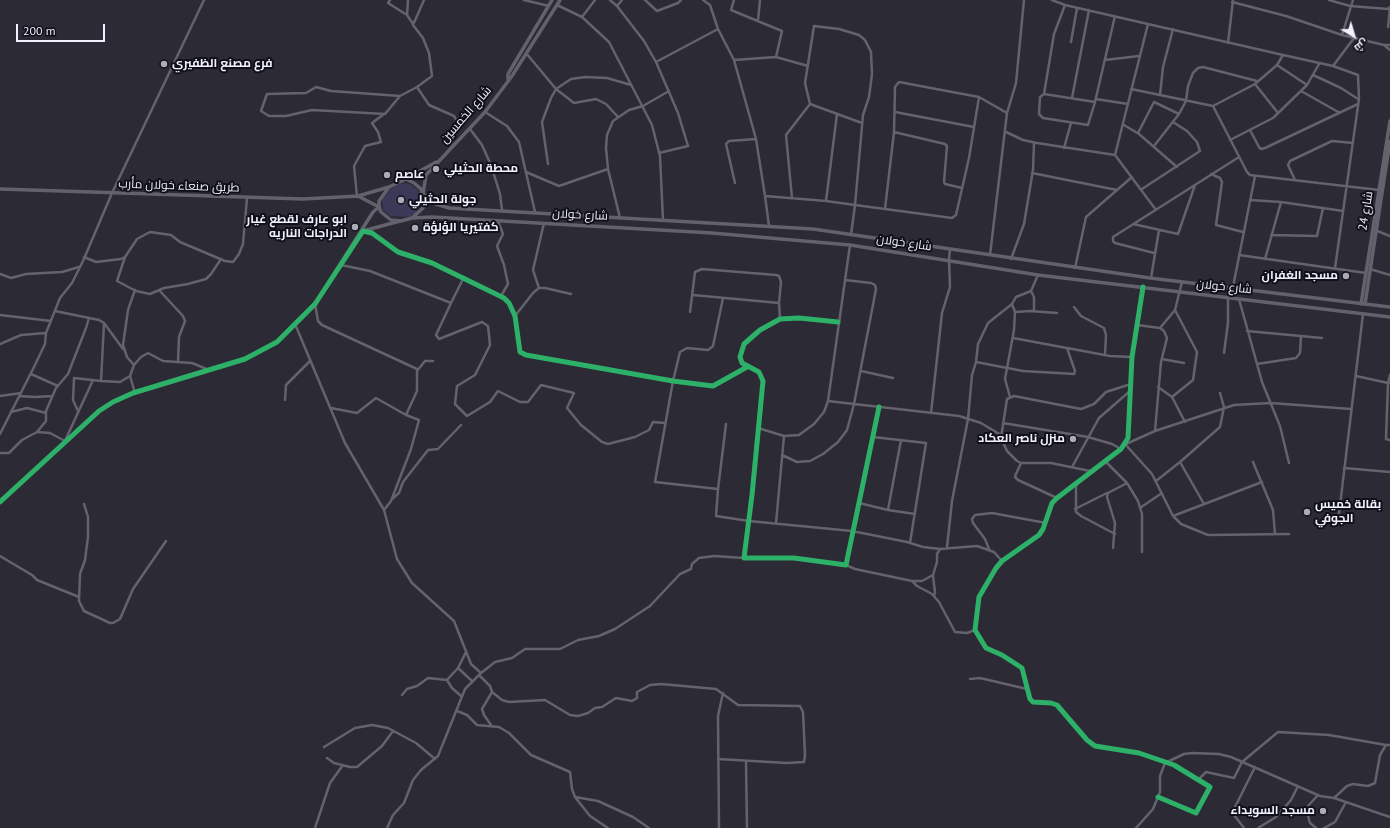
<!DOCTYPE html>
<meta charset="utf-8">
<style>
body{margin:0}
#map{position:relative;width:1390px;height:828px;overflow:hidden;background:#2b2a35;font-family:"PT Sans",Cairo,sans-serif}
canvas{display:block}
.north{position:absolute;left:1334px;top:16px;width:40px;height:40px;-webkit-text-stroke:3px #101019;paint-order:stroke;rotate:142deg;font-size:11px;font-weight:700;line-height:16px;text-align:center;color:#f1f0ff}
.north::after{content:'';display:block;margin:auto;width:14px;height:18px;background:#f1f0ff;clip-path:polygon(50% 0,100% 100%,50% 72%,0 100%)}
.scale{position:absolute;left:16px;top:24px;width:89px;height:18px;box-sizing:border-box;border:2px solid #f1f0ff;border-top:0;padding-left:5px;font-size:12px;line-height:14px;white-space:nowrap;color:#f1f0ff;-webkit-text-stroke:3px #101019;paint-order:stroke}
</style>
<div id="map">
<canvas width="1390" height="828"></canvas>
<div class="north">ش</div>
<div class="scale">200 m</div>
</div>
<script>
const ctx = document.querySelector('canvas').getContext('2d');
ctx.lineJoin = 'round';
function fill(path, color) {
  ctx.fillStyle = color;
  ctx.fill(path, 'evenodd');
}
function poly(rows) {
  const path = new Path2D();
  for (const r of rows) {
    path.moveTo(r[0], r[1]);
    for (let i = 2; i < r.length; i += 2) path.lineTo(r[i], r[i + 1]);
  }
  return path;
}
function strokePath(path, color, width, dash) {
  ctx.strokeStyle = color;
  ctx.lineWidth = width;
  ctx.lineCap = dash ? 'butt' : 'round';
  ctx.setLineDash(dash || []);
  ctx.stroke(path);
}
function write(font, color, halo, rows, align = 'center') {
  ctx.font = font + ' "PT Sans",Cairo,sans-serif';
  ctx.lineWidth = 4;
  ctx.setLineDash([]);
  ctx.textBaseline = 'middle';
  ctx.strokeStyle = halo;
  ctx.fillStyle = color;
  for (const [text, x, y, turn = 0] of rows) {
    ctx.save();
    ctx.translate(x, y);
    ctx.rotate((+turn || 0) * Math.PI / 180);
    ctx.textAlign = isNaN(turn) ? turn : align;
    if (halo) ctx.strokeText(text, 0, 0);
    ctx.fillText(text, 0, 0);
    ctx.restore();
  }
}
fill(poly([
 [403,183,410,184,418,190,422,197,422,204,418,211,410,217,390,216,383,210,382,200,391,188]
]), '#3b3858');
strokePath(poly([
 [390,0,388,3,407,15,413,24],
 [424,0,413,25,423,38,429,53,432,76,417,87,429,105,454,116,457,121,452,136,452,147],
 [524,0,549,6],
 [610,0,617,6,644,41,656,62,678,113,688,146,659,153],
 [645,0,657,11,678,3,681,0],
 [703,0,710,5,718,29,734,60],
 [734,0,731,10,782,31,776,57],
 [1052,0,1065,5,1283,55],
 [1329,0,1350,6,1388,9,1390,7],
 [1232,2,1286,16,1342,35,1384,45,1390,45],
 [557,5,582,17,609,42,652,125,660,156,663,220],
 [617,6,622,0],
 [407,15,408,0],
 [582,17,595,0],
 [758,21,760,0],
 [1388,27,1390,8],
 [1342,35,1353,0],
 [1071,42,1077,8],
 [1228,43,1233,0],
 [1384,45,1390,50],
 [526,53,556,89,574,103,596,99,606,104,618,117],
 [1105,60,1139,56],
 [656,62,718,29],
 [1277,65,1307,85],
 [1333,66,1354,38],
 [1313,75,1341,88,1358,99],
 [1255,84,1278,113],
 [1131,89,1213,106,1255,84,1277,65,1283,55,1333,66,1358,75,1359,99,1335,268],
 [1301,91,1340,113],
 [1044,94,1054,34,1065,5],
 [1160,95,1163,67,1173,29],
 [400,96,385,114,312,110,286,116,269,116,261,111,267,94,306,93,316,87,331,91,400,96,417,87],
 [1072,98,1089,10],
 [1096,99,1128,104],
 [1095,102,1044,94,1040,97,1039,114,1043,118,1088,125,1095,102,1115,16],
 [1213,106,1247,172,1250,175,1379,190],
 [485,112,507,126,519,142,535,212],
 [895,112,974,127],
 [837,114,826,201,855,205,863,115,869,97,872,74,871,52,865,40,859,35,839,29,814,26,805,83,810,104,862,123],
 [1124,125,1139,134,1177,167],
 [470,129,482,145,491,165,500,194,502,210],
 [1250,130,1259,147,1261,149,1265,148,1358,104],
 [894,132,895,87,899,82,979,97],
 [1006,132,1023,140,1037,143,1115,155,1156,210],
 [1138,133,1154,102,1179,114],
 [1230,140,1273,118,1307,85,1319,64],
 [1154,146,1179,114,1186,101,1188,86,1193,73,1198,68,1203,67,1257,81],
 [1064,148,1071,123],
 [1115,155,1148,24],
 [548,164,542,122,551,98,556,89,571,79,585,77,607,78,631,85],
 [608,169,606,148,607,135,613,121,629,110,643,106,669,91],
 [526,172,559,186,608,169,620,218],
 [1032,173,1117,190,1132,177],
 [1211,174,1220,178,1222,182,1216,225,1243,232],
 [1295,180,1288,165,1290,161,1332,141,1353,143],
 [735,183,726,144,729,141,756,139],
 [1142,189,1200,151,1197,142,1187,131,1173,122],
 [357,196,354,166,365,146,381,142,378,132,372,123,384,114],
 [765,196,756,139,734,60,776,57,808,66],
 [792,198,786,135,810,104],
 [1250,200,1281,202,1343,211],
 [885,209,952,218,956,215,969,158,979,97,1007,113],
 [498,221,503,234,497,246,504,265,508,284,501,296],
 [1133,224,1178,234,1195,185],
 [769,226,765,196,826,201],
 [1375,230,1390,236],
 [365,231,372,233,398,252,432,263,504,298,509,303,515,316,520,352,526,355,673,381,713,386,747,367],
 [851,235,855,205,885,209,894,132,945,144,947,146,944,182,945,184,962,188],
 [1271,235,1317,236,1323,208],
 [1154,253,1115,243,1113,241,1113,237,1239,157],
 [990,255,1007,113,1016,83,1024,0],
 [1239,255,1366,273],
 [84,257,96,262,121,259,125,257,137,239,150,232,171,235,180,242,225,261,233,262,239,254,243,244,247,198],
 [125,257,117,281,136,291,150,294,164,288,188,284,206,279,211,274,221,259],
 [1011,259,1024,224,1033,170,1034,143],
 [1265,259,1281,202],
 [341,265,370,271,451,303,464,277],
 [1075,268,1086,217,1117,190],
 [1370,269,1390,275],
 [0,274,11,278,26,274,62,272,79,267],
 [1151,278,1159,230],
 [1233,287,1255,176],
 [539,288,533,270,544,223],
 [1143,288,1132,357,1128,438,1121,449,1057,498,1052,503,1043,529,1039,535,1002,561,996,568,979,597,975,630,986,648,1002,655,1022,668,1030,699,1033,702,1051,703,1057,705,1087,740,1095,746,1139,753,1174,765,1210,787,1196,813,1158,797],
 [135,290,128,310,123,345,127,357,134,365,130,376,135,393],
 [159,290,183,316,185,321,179,337,178,362],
 [1031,291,1034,297,1034,311],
 [693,295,779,303],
 [723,298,713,346,708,350,687,348,680,352,673,381,655,482,718,489,726,424],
 [1239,299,1262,382,1280,426,1289,463],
 [451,303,436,335,439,339,482,322,488,326,490,345,475,375,457,386,455,404,467,416,490,402,498,391,520,402,528,402,541,385,574,393,567,408,581,425,602,442,608,444,635,437,649,430,653,422,665,423],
 [315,304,318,321,322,325,417,369,417,391,406,415,376,398,357,413,331,408],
 [1074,307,1081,316,1104,328,1106,335,1105,355],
 [55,311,99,320,104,323,123,349],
 [690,312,695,272,702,269,776,275,779,276,781,282,779,303,780,319],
 [1015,312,1030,311,1057,313],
 [0,315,51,321],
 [515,316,533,293,539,288,545,288,571,294],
 [838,322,799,318,780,319,760,330,744,344,740,357,742,363,759,372,763,381,752,495,744,558,794,558,846,565,879,407],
 [104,323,101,381,120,382,130,376],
 [295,324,345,443,384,510,397,559,412,583,454,621,471,664,481,673,465,689,438,756,421,770,413,780,404,803,393,815,387,828],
 [1137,325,1160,328,1164,331,1167,338,1161,362,1155,431],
 [1160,328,1175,310,1182,282],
 [1247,331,1322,338],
 [1013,338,1110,356,1132,357],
 [0,344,21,335,46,333,60,298,72,283,83,261,112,193,204,0],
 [1224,353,1228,323,1228,297],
 [1162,359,1184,363],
 [976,362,1023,371,1074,374,1075,371,1067,348],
 [1257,364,1296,358,1300,353,1301,336],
 [134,365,141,357,148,353,163,361,192,363,209,370],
 [417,371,425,361,433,361],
 [861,371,893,378],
 [31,374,58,386],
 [1356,376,1388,383,1390,375],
 [1390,383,1388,383,1386,439,1390,440],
 [1158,387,1172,397,1185,422],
 [0,396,21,393],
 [19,396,35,397,52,396],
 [1010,397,1005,379,1014,330,1015,312,1012,304,1016,297,1031,291,1038,275],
 [1172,397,1193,380,1197,352,1175,310],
 [285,400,286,385,310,361],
 [828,401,959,416,981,423,1001,435],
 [78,411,73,400,74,378,101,381],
 [11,412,27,408,46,413],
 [931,413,942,313,950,287,949,259,950,249],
 [1003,423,1088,437,1112,444,1121,449],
 [758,428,784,436,799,435,814,424,824,412,828,401,850,245],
 [37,432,50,433,65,441],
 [0,434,33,369,45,344,46,333],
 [873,437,926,443,910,543],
 [64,443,93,380],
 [1125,444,1152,474,1173,516,1181,524,1208,535,1289,534],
 [1126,444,1155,431,1234,405,1271,403,1351,409],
 [0,453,9,453,22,440,37,432,46,421,46,411,56,388,68,374,86,328,89,318],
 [782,455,797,462,810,461,823,454,838,442,847,430,854,404,876,289,875,285,871,283,845,280],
 [1105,461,1127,483,1138,501,1142,514,1142,552],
 [1180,462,1204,504],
 [1253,462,1273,510,1275,534],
 [1021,463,1016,474,1015,477,1018,480,1057,498],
 [1072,467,1099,418,1130,391],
 [1344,468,1390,472],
 [1090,471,1051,463,1021,463,1017,461,1007,451,1001,438,1007,399,1014,396,1081,409,1094,404,1106,392,1131,384],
 [1156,481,1180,462,1220,427,1224,407,1220,393],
 [1076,483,1076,512,1081,516,1115,534],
 [718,489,716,516,749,521,852,531,907,542,923,547,940,549,937,554,937,562,933,575,922,581,912,581,855,569,846,565],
 [392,499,399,493,403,482,428,450,438,449,461,425],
 [859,503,888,510,901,440],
 [84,504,88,517,88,537,85,560,80,574,79,601,84,611,110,623,113,623,120,619,133,589,166,541],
 [1140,508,1162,493],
 [1075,509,1107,493],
 [384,510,391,501,411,449,419,420,406,415],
 [888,510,915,514],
 [1173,516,1262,482],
 [1338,522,1363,314],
 [776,523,784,436],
 [947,547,952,501,968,419,972,375,976,362,978,344,988,323,1012,304],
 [1113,548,1115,523,1107,497,1108,493,1127,483],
 [940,549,977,546,994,552,1002,561],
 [989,549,985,539,973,523,972,519,975,515,992,513,1046,523],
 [0,556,32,575,37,580,79,597],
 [933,576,935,592,934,596],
 [912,581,917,586,932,594,939,602,955,632,967,633,975,630],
 [458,668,472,681],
 [481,673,495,662,512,658,525,649,560,649,578,640,599,636,615,629,650,606,680,574,691,569,692,564,699,558,714,556,744,558],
 [479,675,490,686,492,692,502,700,509,702,545,700,570,715,578,716,588,713,595,708,602,707,616,698,632,701,637,698,637,692,650,685,661,684,716,689,738,705,800,706,803,712,805,755,804,762,787,763,718,759],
 [970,679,980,678,1027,689],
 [447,680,458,668,466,652],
 [402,695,407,689,417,686,428,678,447,680,452,688,461,696],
 [457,711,467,715,477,725,499,727,509,733,531,755,570,772,572,789,575,797,590,816,608,828],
 [491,725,484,715,482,709,492,692],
 [324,747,355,728,372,725,388,728,416,743,435,759],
 [327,758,334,763,350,767,357,767,382,746,393,731],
 [746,761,747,828],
 [1198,780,1206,772,1234,778,1242,762,1278,732,1329,735,1386,745],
 [575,797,598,801,633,817,649,828],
 [1334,798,1347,786,1353,784,1368,786,1375,783,1380,755,1386,745,1390,745],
 [315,828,330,783,343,765],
 [719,828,718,716,723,693],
 [1136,828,1153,809,1160,792,1160,776,1165,763,1184,754,1192,753,1219,754,1231,757,1320,796,1334,798,1390,817],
 [1244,828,1234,815,1235,807,1255,767],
 [1258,828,1276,817,1291,800,1298,786],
 [1316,828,1310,823,1307,812,1308,806,1318,795],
 [1324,828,1335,822,1346,802]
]), '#64636c', 2.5);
strokePath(poly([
 [363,231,400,221],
 [1361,304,1390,121],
 [1365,304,1390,141],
 [0,502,99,411,113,402,133,393,245,359,277,342,315,304,373,212,379,207]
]), '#63626d', 3.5);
strokePath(poly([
 [508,79,508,74,552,0],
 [406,179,414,183,421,189,424,200,423,208,412,218,401,221,391,220,381,212,379,207,379,201,389,187,406,179],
 [406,179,436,162],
 [0,189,303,199,358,196,389,187],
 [423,194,436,204,449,208,813,229,1150,278,1390,307],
 [423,194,426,175,485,112,512,76,560,0],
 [358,196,379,207],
 [412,218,432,217,712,233,850,245,1038,275,1390,317]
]), '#62616c', 3.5);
strokePath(poly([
 [1143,287,1132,357,1128,438,1121,449,1057,498,1052,503,1043,529,1039,535,1002,561,996,568,979,597,975,630,986,648,1002,655,1022,668,1030,699,1033,702,1051,703,1057,705,1087,740,1095,746,1139,753,1174,765,1210,787,1196,813,1158,797],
 [838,322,799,318,780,319,760,330,744,344,740,357,742,363,759,372,763,381,752,495,744,558,794,558,846,565,879,407],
 [0,502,99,411,113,402,133,393,245,359,277,342,315,304,363,231,372,233,398,252,432,263,504,298,509,303,515,316,520,352,526,355,673,381,713,386,747,367]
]), '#2db169', 5);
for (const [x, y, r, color] of [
 [164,64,4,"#acabb8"],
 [436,169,4,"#acabb8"],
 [387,175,4,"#acabb8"],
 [401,200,4,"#acabb8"],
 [355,227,4,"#acabb8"],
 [415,228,4,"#acabb8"],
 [1346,276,4,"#acabb8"],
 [1073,439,4,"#acabb8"],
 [1307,512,4,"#acabb8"],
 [1323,811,4,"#acabb8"]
]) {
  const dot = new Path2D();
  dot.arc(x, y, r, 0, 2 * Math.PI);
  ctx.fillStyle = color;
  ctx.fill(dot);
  strokePath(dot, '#101019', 1.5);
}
write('bold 12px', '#f1f0ff', '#101019', [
 ["فرع مصنع الظفيري",172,64],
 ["محطة الحثيلي",444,169],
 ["عاصم",395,175],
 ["جولة الحثيلي",409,200],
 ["ابو عارف لقطع غيار",347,220,"right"],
 ["الدراجات الناريه",347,234,"right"],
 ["كفتيريا الؤلؤة",423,228],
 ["مسجد الغفران",1338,276,"right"],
 ["منزل ناصر العكاد",1065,439,"right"],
 ["بقالة خميس",1315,505],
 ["الجوفي",1315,519],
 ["مسجد السويداء",1315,811,"right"]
], 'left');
write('12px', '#f1f0ff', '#101019', [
 ["شارع الخمسين",466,115,-49],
 ["طريق صنعاء خولان مأرب",179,186,2],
 ["شارع 24",1366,211,-81],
 ["شارع خولان",580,215,3],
 ["شارع خولان",904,243,8],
 ["شارع خولان",1224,287,6]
]);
</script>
